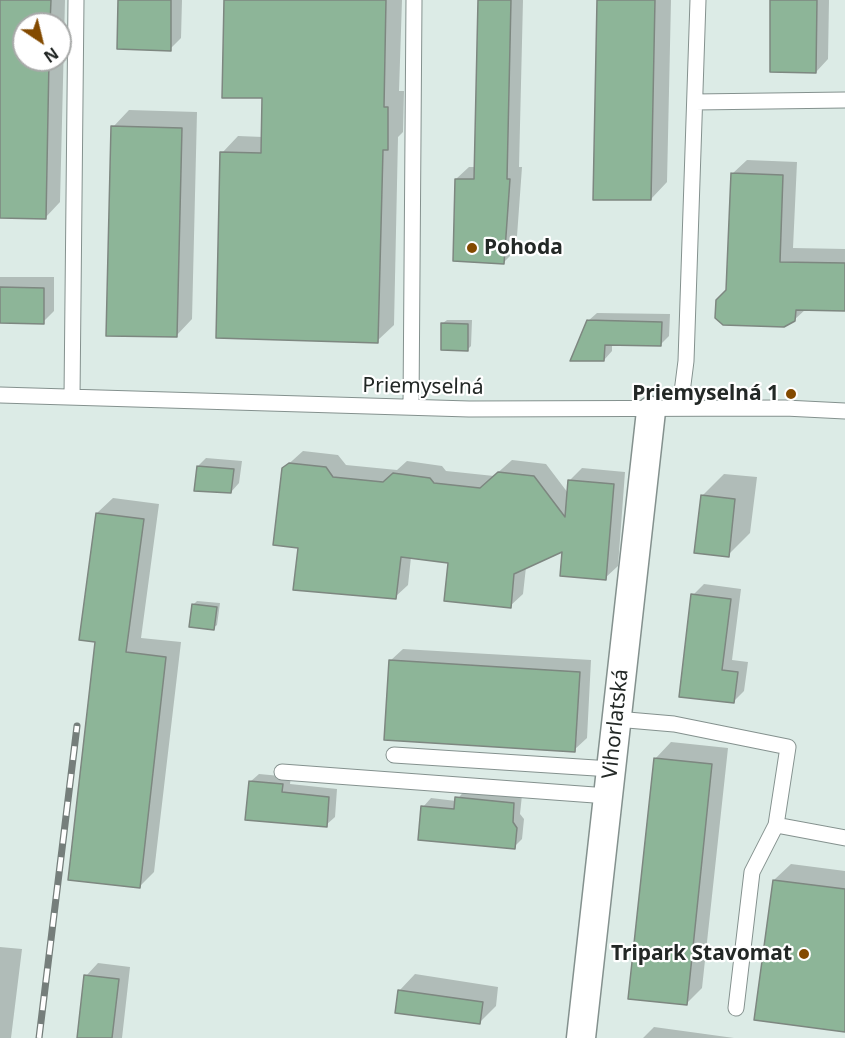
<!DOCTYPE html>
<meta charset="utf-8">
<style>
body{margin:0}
#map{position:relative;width:845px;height:1038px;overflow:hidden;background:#dcebe6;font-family:"Noto Sans",sans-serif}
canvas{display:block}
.north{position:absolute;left:12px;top:12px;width:60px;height:60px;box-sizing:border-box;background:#fff;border:2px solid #a7a9a8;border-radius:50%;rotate:145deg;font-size:16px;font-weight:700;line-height:24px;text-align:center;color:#232826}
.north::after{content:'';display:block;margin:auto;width:21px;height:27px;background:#834a00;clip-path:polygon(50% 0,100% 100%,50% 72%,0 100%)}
</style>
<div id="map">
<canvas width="845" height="1038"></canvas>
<div class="north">N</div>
</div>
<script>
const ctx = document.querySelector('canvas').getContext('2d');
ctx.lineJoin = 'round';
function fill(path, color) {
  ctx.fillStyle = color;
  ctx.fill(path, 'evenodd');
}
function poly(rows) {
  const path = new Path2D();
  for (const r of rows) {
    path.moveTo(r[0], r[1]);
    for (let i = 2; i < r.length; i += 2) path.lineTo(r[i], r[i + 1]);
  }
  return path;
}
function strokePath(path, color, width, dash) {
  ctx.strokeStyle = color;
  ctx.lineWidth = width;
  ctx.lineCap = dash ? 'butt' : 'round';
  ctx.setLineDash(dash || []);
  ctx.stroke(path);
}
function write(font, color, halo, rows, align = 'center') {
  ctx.font = font + ' "Noto Sans",sans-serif';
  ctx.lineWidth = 4.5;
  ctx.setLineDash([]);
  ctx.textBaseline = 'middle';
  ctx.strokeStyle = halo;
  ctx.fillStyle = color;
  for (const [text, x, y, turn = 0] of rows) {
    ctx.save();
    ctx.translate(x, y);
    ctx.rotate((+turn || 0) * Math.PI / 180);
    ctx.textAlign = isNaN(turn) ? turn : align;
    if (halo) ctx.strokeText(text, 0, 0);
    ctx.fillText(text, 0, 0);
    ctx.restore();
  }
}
fill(poly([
 [0,0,65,0,60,202,45,218,0,217],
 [24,24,60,24,60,60,24,60],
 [119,0,182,0,181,38,170,49],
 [225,0,402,0,399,91,404,91,403,132,398,137,394,325,377,341,222,153,238,136,263,137,264,97],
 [480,0,523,0,519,167,522,167,516,250,503,263,456,179,469,167,476,167],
 [599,0,671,0,667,182,651,199],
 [771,0,829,0,828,59,816,72],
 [129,110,197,112,192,319,176,336,113,127],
 [747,160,797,162,793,248,845,249,845,310,806,309,794,320,732,174],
 [0,277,54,277,54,311,43,322,0,321],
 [597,313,670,314,669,336,661,344,612,344,612,351,604,360,588,321],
 [447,320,472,320,471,346,467,350,443,323],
 [303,451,338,455,346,465,397,470,407,461,442,466,446,471,494,476,512,460,546,464,568,493,569,481,582,468,625,472,618,566,605,578,563,549,526,567,523,594,510,606,450,562,411,557,408,585,395,597,300,547,283,469],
 [206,458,242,461,239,483,231,492,198,466],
 [724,474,757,477,750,533,728,555,702,496],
 [113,498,159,504,141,638,181,642,154,872,139,887,96,641,97,513],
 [704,584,741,589,732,660,748,662,744,691,733,702,693,595],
 [197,601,220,603,217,625,213,628,193,605],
 [403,649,591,660,587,738,574,750,390,661],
 [671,742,728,748,702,988,686,1004,655,759],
 [259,774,291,777,290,784,337,789,335,817,326,825,250,782],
 [465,790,522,795,520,814,524,819,522,839,514,847,423,807,431,798,456,801],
 [791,864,845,871,845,1030,774,880],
 [0,947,22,949,11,1038,0,1038],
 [98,963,130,967,122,1038,78,1038,86,976],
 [415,974,498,987,496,1006,480,1022,399,991],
 [654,1027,734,1038,643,1038]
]), '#0003');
const building = poly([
 [0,0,51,0,50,24,24,24,24,60,49,60,46,219,0,218,0,0],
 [118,0,171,0,171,51,117,49,118,0],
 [224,0,386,0,384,107,388,107,388,150,383,150,378,343,216,338,220,152,261,153,262,98,222,98,224,0],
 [478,0,511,0,507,179,510,179,504,264,453,261,455,179,474,179,478,0],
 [597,0,655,0,651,200,593,200,597,0],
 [770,0,817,0,816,73,770,72,770,0],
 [111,126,182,128,177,337,106,336,111,126],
 [731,173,783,175,780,262,845,263,845,311,796,310,795,321,784,327,723,325,715,318,716,300,726,290,731,173],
 [0,287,44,288,44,324,0,323,0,287],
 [587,320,662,322,661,346,605,345,604,361,570,361,587,320],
 [441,323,468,324,468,351,441,350,441,323],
 [289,463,326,467,333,477,383,482,393,473,430,478,434,483,480,488,498,472,534,476,565,517,568,480,614,484,606,580,560,576,562,552,514,574,511,608,444,601,448,563,401,557,396,599,293,590,298,548,273,545,282,468,289,463],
 [197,466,234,469,231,493,194,491,197,466],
 [701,495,735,499,729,557,694,553,701,495],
 [96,513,144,519,126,652,166,657,140,888,68,880,95,642,79,640,96,513],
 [691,594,731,599,722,670,738,672,734,703,679,697,691,594],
 [192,604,217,607,214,630,189,627,192,604],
 [389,660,580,672,575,752,384,740,389,660],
 [654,758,712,764,687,1005,628,999,654,758],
 [249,781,283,784,282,792,329,797,327,827,245,820,249,781],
 [455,797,514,803,513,822,517,828,515,849,418,840,421,806,454,809,455,797],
 [773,880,845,889,845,1032,754,1020,773,880],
 [84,975,119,979,112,1038,77,1038,84,975],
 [398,990,483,1002,480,1024,395,1013,398,990]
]);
fill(building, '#8db598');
strokePath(building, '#7d8780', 1.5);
const service = poly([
 [695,102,845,100],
 [0,395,469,409,785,408,845,411],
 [72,397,76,0],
 [411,407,414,0],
 [680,408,686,361,698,0],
 [616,719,674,724,788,747,776,825,845,838],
 [394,755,611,769],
 [282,772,608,796],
 [736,1008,752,872,776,825]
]);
const minor = poly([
 [581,1038,651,411]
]);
strokePath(service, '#84918e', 17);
strokePath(minor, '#84918e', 31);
strokePath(service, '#fff', 15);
strokePath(minor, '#fff', 28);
const rail = poly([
 [39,1038,77,726]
]);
strokePath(rail, '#757e7b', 7);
strokePath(rail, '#fff', 4.5, [14]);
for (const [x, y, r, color] of [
 [472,248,6,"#834a00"],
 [791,394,6,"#834a00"],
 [804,954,6,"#834a00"]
]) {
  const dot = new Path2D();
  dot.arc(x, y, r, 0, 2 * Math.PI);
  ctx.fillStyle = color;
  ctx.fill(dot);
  strokePath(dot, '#fff', 2);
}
write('bold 21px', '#232826', '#fff', [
 ["Pohoda",484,248,"left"],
 ["Priemyselná 1",779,394],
 ["Tripark Stavomat",792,954]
], 'right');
write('21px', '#232826', '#fff', [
 ["Priemyselná",423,387,1],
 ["Vihorlatská",616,724,-84]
]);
</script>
